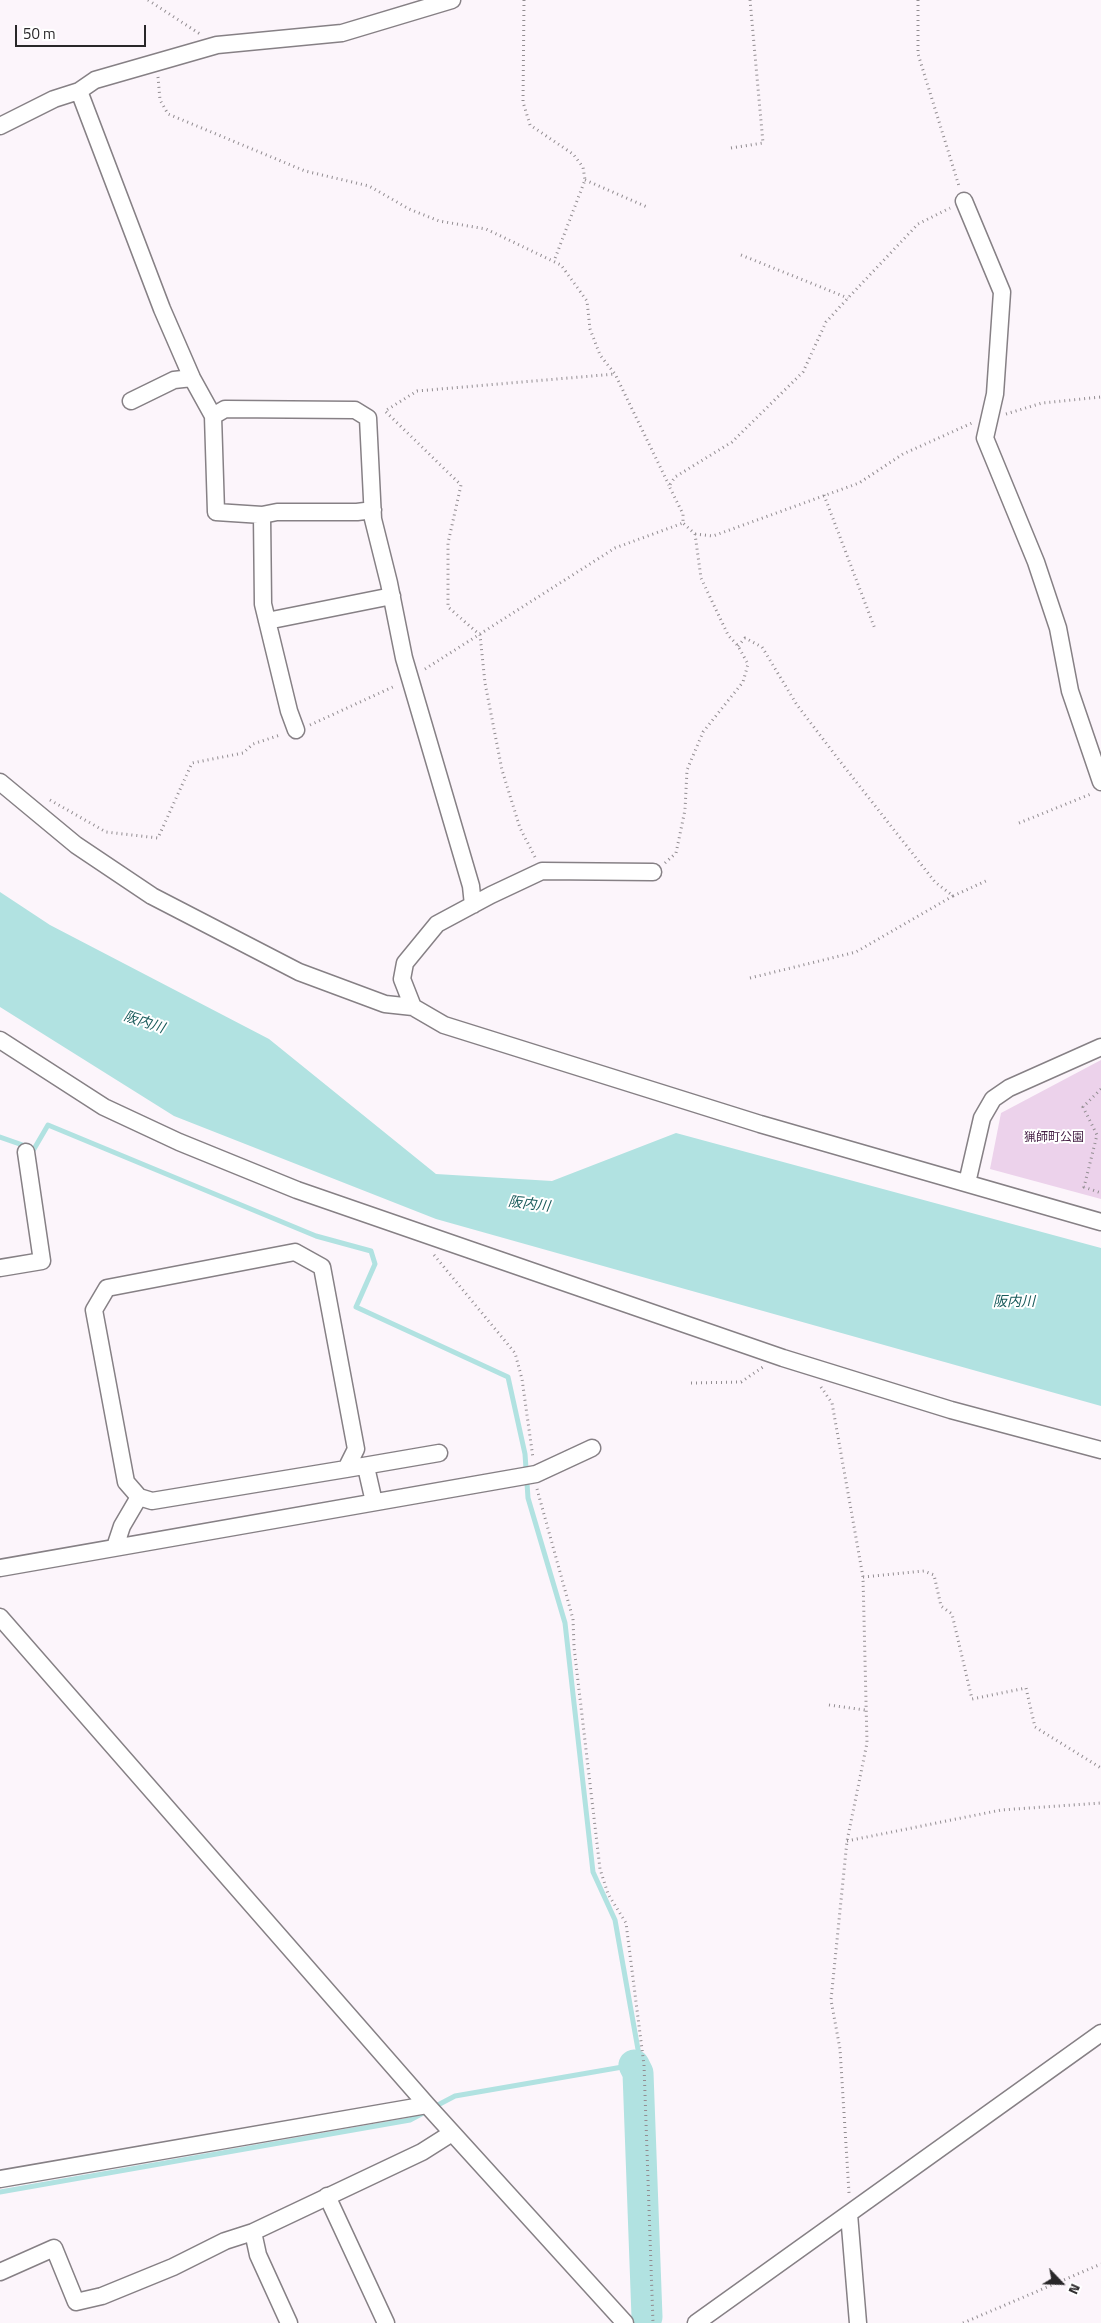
<!DOCTYPE html>
<meta charset="utf-8">
<style>
body{margin:0}
#map{position:relative;width:1101px;height:2323px;overflow:hidden;background:#fcf5fb;font-family:"Titillium Web",sans-serif}
canvas{display:block}
.north{position:absolute;left:1036px;top:2258px;width:50px;height:50px;-webkit-text-stroke:4px #fff;paint-order:stroke;rotate:114deg;font-size:14px;font-weight:700;line-height:20px;text-align:center;color:#292729}
.north::after{content:'';display:block;margin:auto;width:18px;height:22px;background:#292729;clip-path:polygon(50% 0,100% 100%,50% 72%,0 100%)}
.scale{position:absolute;left:15px;top:25px;width:131px;height:22px;box-sizing:border-box;border:2px solid #292729;border-top:0;padding-left:6px;font-size:15px;line-height:18px;white-space:nowrap;color:#292729;-webkit-text-stroke:4px #fff;paint-order:stroke}
</style>
<div id="map">
<canvas width="1101" height="2323"></canvas>
<div class="north">N</div>
<div class="scale">50 m</div>
</div>
<script>
const ctx = document.querySelector('canvas').getContext('2d');
ctx.lineJoin = 'round';
function fill(path, color) {
  ctx.fillStyle = color;
  ctx.fill(path, 'evenodd');
}
function poly(rows) {
  const path = new Path2D();
  for (const r of rows) {
    path.moveTo(r[0], r[1]);
    for (let i = 2; i < r.length; i += 2) path.lineTo(r[i], r[i + 1]);
  }
  return path;
}
function strokePath(path, color, width, dash) {
  ctx.strokeStyle = color;
  ctx.lineWidth = width;
  ctx.lineCap = dash ? 'butt' : 'round';
  ctx.setLineDash(dash || []);
  ctx.stroke(path);
}
function write(font, color, halo, rows, align = 'center') {
  ctx.font = font + ' "Titillium Web","Noto Sans JP",sans-serif';
  ctx.lineWidth = 4;
  ctx.setLineDash([]);
  ctx.textBaseline = 'middle';
  ctx.strokeStyle = halo;
  ctx.fillStyle = color;
  for (const [text, x, y, turn = 0] of rows) {
    ctx.save();
    ctx.translate(x, y);
    ctx.rotate((+turn || 0) * Math.PI / 180);
    ctx.textAlign = isNaN(turn) ? turn : align;
    if (halo) ctx.strokeText(text, 0, 0);
    ctx.fillText(text, 0, 0);
    ctx.restore();
  }
}
fill(poly([
 [1101,1060,1101,1199,990,1169,1001,1113]
]), '#ecd2eb');
fill(poly([
 [0,892,50,925,269,1039,436,1174,552,1181,676,1133,1101,1248,1101,1406,436,1219,174,1116,0,1007]
]), '#b1e2e1');
strokePath(poly([
 [0,1137,34,1149,48,1125,316,1236,371,1251,375,1264,356,1307,508,1377,525,1454,528,1498,565,1623,593,1872,615,1920,639,2055,634,2065,455,2096,434,2107],
 [0,2192,410,2120,427,2111]
]), '#b1e2e1', 5);
strokePath(poly([
 [634,2065,638,2073,647,2317]
]), '#b1e2e1', 31);
const minor = poly([
 [79,91,162,309,192,378,213,416,216,512,262,515,263,604,289,711,296,730],
 [0,126,54,99,79,91,95,80,217,45,342,33,452,0],
 [964,201,1002,292,995,394,985,438,1036,562,1058,628,1070,691,1101,782],
 [131,401,174,380,192,378],
 [213,416,225,409,355,410,368,418,373,519,389,583,404,658,471,886,473,905],
 [262,515,277,512,357,512,373,510],
 [267,621,392,596],
 [0,782,76,845,152,896,299,972,385,1004,413,1007,444,1025,760,1124,1101,1222],
 [413,1007,402,979,405,963,437,924,491,895,542,871,653,872],
 [0,1040,104,1107,179,1142,297,1190,783,1358,951,1410,1101,1450],
 [967,1183,982,1118,993,1099,1009,1088,1101,1047],
 [0,1268,42,1261,26,1152],
 [366,1467,374,1502],
 [346,1469,439,1453],
 [115,1547,122,1526,139,1497,126,1482,94,1310,107,1288,295,1252,322,1267,356,1449,346,1469,152,1501,139,1497],
 [0,1568,536,1474,592,1448],
 [0,1617,427,2105,625,2323],
 [0,2179,427,2105],
 [327,2196,386,2323],
 [849,2214,858,2323],
 [253,2232,258,2255,289,2323],
 [0,2272,54,2248,76,2302,102,2296,173,2267,225,2241,253,2232,422,2152,452,2133],
 [696,2323,1101,2033]
]);
strokePath(minor, '#868085', 19);
strokePath(poly([
 [148,0,200,34],
 [524,0,523,102,530,125,573,154,583,167,585,180,554,261],
 [918,0,918,54,959,186],
 [158,77,160,100,168,114,305,171,369,186,409,209,439,221,486,229,561,265,587,301,590,329,600,355,615,374,669,485],
 [731,148,763,143,750,0],
 [585,180,647,207],
 [741,255,848,298],
 [1006,414,1042,403,1101,397],
 [824,495,875,629],
 [695,534,713,536,859,483,903,454,972,423],
 [738,646,745,638,762,647,797,705,839,760,935,882,953,896,856,952,750,978],
 [425,669,615,548,683,523,683,514,669,486,675,477,732,442,803,372,826,322,848,298,918,224,950,208],
 [310,725,395,686],
 [50,800,106,832,158,838,192,763,243,753,253,744,280,735],
 [1019,823,1091,794],
 [535,857,520,828,502,770,485,683,480,635,448,607,448,543,461,485,385,411,417,391,615,374],
 [665,863,676,853,685,810,687,770,703,732,743,682,748,664,738,646,728,635,701,578,695,534,683,523],
 [953,896,988,880],
 [1101,1089,1083,1107,1097,1135,1084,1187,1101,1193],
 [434,1255,515,1353,522,1379,533,1458],
 [691,1383,741,1382,763,1367],
 [821,1387,832,1403,863,1577,867,1743,847,1841,831,2000,840,2049,849,2193],
 [537,1489,573,1619,574,1647,600,1869,608,1894,626,1923,644,2065,653,2323],
 [863,1577,924,1571,934,1575,941,1606,952,1614,972,1699,1026,1688,1035,1727,1101,1768],
 [829,1705,865,1710],
 [847,1841,1001,1810,1101,1803],
 [963,2323,1101,2264]
]), '#928d91', 3, [1, 4]);
strokePath(minor, '#fff', 16);
write('12px', '#472247', '#fff', [
 ["猟師町公園",1054,1138]
]);
write('italic 14px', '#185a5a', '#fff', [
 ["阪内川",144,1023,18],
 ["阪内川",529,1205,7],
 ["阪内川",1014,1303]
]);
</script>
